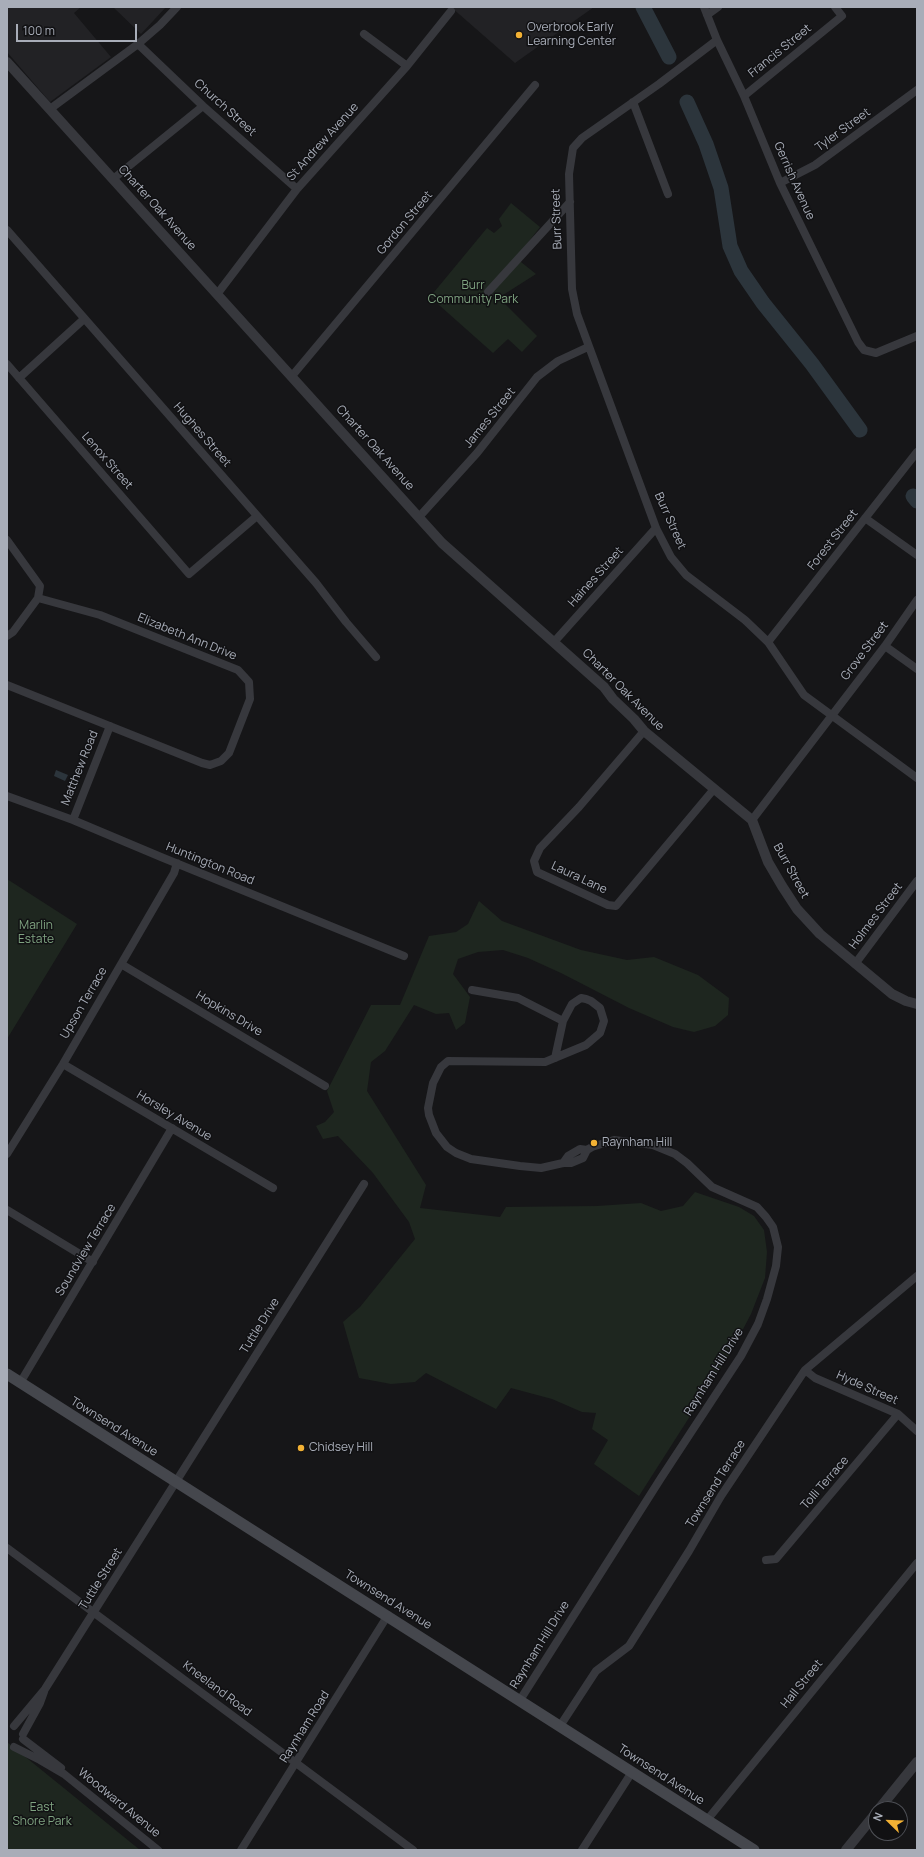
<!DOCTYPE html>
<style>
body{margin:0}
#map{position:relative;width:924px;height:1857px;overflow:hidden;background:#161618;font-family:Manrope,sans-serif}
canvas{display:block}
.frame{position:absolute;inset:0;border:8px solid #a8adb8;pointer-events:none}
.north{position:absolute;left:868px;top:1801px;width:40px;height:40px;box-sizing:border-box;background:#111113;border:1px solid #4d4f55;border-radius:50%;rotate:293deg;font-size:11px;font-weight:700;line-height:16px;text-align:center;color:#a8adb8}
.north::after{content:'';display:block;margin:auto;width:14px;height:18px;background:#f2b134;clip-path:polygon(50% 0,100% 100%,50% 72%,0 100%)}
.scale{position:absolute;left:16px;top:24px;width:121px;height:18px;box-sizing:border-box;border:2px solid #a8adb8;border-top:0;padding-left:5px;font-size:12px;line-height:14px;white-space:nowrap;color:#a8adb8;-webkit-text-stroke:3px #111113;paint-order:stroke}
</style>
<div id="map">
<canvas width="924" height="1857"></canvas>
<div class="frame"></div>
<div class="north">N</div>
<div class="scale">100 m</div>
</div>
<script>
const ctx = document.querySelector('canvas').getContext('2d');
ctx.lineJoin = 'round';
function fill(path, color) {
  ctx.fillStyle = color;
  ctx.fill(path, 'evenodd');
}
function poly(rows) {
  const path = new Path2D();
  for (const r of rows) {
    path.moveTo(r[0], r[1]);
    for (let i = 2; i < r.length; i += 2) path.lineTo(r[i], r[i + 1]);
  }
  return path;
}
function strokePath(path, color, width, dash) {
  ctx.strokeStyle = color;
  ctx.lineWidth = width;
  ctx.lineCap = dash ? 'butt' : 'round';
  ctx.setLineDash(dash || []);
  ctx.stroke(path);
}
function write(font, color, halo, rows, align = 'center') {
  ctx.font = font + ' Manrope,sans-serif';
  ctx.lineWidth = 3;
  ctx.setLineDash([]);
  ctx.textBaseline = 'middle';
  ctx.strokeStyle = halo;
  ctx.fillStyle = color;
  for (const [text, x, y, turn = 0] of rows) {
    ctx.save();
    ctx.translate(x, y);
    ctx.rotate((+turn || 0) * Math.PI / 180);
    ctx.textAlign = isNaN(turn) ? turn : align;
    if (halo) ctx.strokeText(text, 0, 0);
    ctx.fillText(text, 0, 0);
    ctx.restore();
  }
}
fill(poly([
 [7,7,81,7,74,13,111,57,50,102,7,52],
 [113,7,166,7,141,34],
 [451,7,594,7,515,63]
]), '#222225');
fill(poly([
 [511,203,540,227,516,258,536,274,503,295,502,301,537,336,522,352,508,339,493,353,430,297,487,228,494,233,502,226,499,219],
 [7,879,77,924,7,1039],
 [479,901,502,921,581,950,627,960,654,957,698,975,729,998,728,1015,715,1026,694,1032,673,1027,629,1008,561,973,528,958,503,950,478,952,458,959,453,974,470,997,465,1023,456,1030,449,1013,436,1014,414,1005,385,1051,371,1062,367,1091,426,1185,420,1208,500,1217,506,1207,597,1206,641,1203,661,1211,683,1206,695,1192,739,1207,754,1216,764,1230,767,1252,765,1278,751,1314,731,1352,639,1496,594,1464,608,1440,592,1429,596,1413,582,1412,552,1399,511,1388,496,1409,426,1373,415,1382,391,1384,359,1378,343,1322,360,1307,415,1239,409,1222,373,1173,338,1136,323,1139,316,1126,325,1122,334,1112,327,1091,371,1005,400,1005,429,936,456,932,468,924],
 [7,1742,70,1793,140,1850,7,1850]
]), '#1e261f');
fill(poly([
 [56,770,68,775,65,781,54,776]
]), '#2c353c');
strokePath(poly([
 [643,7,669,57],
 [687,102,706,144,721,188,730,246,741,271,763,303,812,364,860,430],
 [913,496,917,501]
]), '#2c353c', 15);
strokePath(poly([
 [704,7,717,40,744,96,780,183,858,342,864,350,876,353,917,336],
 [707,15,718,7],
 [364,34,407,66],
 [717,40,659,84,582,138,573,148,569,174,572,289,577,314,656,528,671,557,686,575,745,620,768,642,804,695,917,778],
 [138,44,203,106,297,189],
 [744,96,842,16,835,7],
 [633,102,668,194],
 [50,109,138,44,160,25,177,7],
 [113,179,203,106],
 [780,183,815,165,917,90],
 [7,230,316,583,346,622,376,657],
 [488,292,570,202],
 [218,293,297,189,407,66,451,11],
 [7,364,189,574,257,516],
 [292,376,535,85],
 [19,378,84,319],
 [419,517,477,453,537,377,558,361,588,347],
 [865,518,917,555],
 [7,540,40,586,38,598],
 [7,636,13,632,38,598],
 [554,642,656,528],
 [768,642,917,452],
 [885,646,917,669],
 [7,685,202,763,210,765,221,761,229,753,250,699,249,682,238,670,100,615,38,598],
 [644,731,579,807,540,848,534,861,537,872,608,905,616,906,714,789],
 [7,796,73,820,161,857,404,956],
 [73,820,110,726],
 [752,820,885,646,917,600],
 [121,964,325,1086],
 [855,964,917,881],
 [472,990,518,998,563,1021,572,1004,581,998,586,999,591,1001,600,1008,604,1021,600,1033,586,1045,545,1062,448,1061,441,1067,433,1083,428,1108,429,1115,436,1133,447,1147,456,1153,471,1159,520,1166,541,1168,563,1163,571,1163,583,1158,587,1150,592,1147,614,1140,653,1145,675,1154,687,1163,712,1187,757,1207,766,1217,773,1227,778,1247,776,1266,767,1299,758,1324,741,1356,661,1478,520,1700],
 [555,1058,563,1021],
 [63,1064,273,1188],
 [7,1154,63,1064,174,873,177,863],
 [563,1163,568,1156,580,1149,587,1150],
 [7,1210,93,1262],
 [805,1370,815,1378,898,1414,917,1431],
 [20,1383,172,1128],
 [7,1548,413,1850],
 [766,1560,776,1559,898,1414],
 [14,1726,45,1689,364,1184],
 [560,1726,596,1671,629,1646,689,1551,721,1496,805,1370,917,1276],
 [23,1734,40,1703,44,1692],
 [23,1739,61,1768],
 [14,1747,40,1760,64,1774,158,1850],
 [707,1820,917,1563],
 [241,1850,388,1615],
 [582,1850,632,1772]
]), '#37383d', 8);
strokePath(poly([
 [7,62,442,543,604,687,613,699,634,719,644,731,752,820,768,862,782,886,797,909,820,934,892,994,906,1001,917,1004],
 [879,1809,917,1762],
 [846,1850,876,1813]
]), '#37383d', 10);
strokePath(poly([
 [7,1374,754,1850]
]), '#45474d', 11);
for (const [x, y, r, color] of [
 [519,35,4,"#f2b134"],
 [594,1143,4,"#f2b134"],
 [301,1448,4,"#f2b134"]
]) {
  const dot = new Path2D();
  dot.arc(x, y, r, 0, 2 * Math.PI);
  ctx.fillStyle = color;
  ctx.fill(dot);
  strokePath(dot, '#111113', 1.5);
}
write('12px', '#a8adb8', '#111113', [
 ["Overbrook Early",527,28],
 ["Learning Center",527,42],
 ["Raynham Hill",602,1143],
 ["Chidsey Hill",309,1448]
], 'left');
write('12px', '#a8adb8', '#111113', [
 ["Francis Street",780,51,-39],
 ["Church Street",225,108,42],
 ["Tyler Street",843,130,-36],
 ["St Andrew Avenue",323,142,-48],
 ["Gerrish Avenue",794,181,66],
 ["Charter Oak Avenue",157,208,48],
 ["Burr Street",557,219,-92],
 ["Gordon Street",405,223,-50],
 ["James Street",490,418,-51],
 ["Hughes Street",202,435,49],
 ["Charter Oak Avenue",375,448,48],
 ["Lenox Street",107,461,49],
 ["Burr Street",670,521,66],
 ["Forest Street",833,540,-52],
 ["Haines Street",596,577,-48],
 ["Elizabeth Ann Drive",187,637,22],
 ["Grove Street",865,651,-53],
 ["Charter Oak Avenue",623,690,45],
 ["Matthew Road",80,768,-68],
 ["Huntington Road",210,864,22],
 ["Burr Street",791,871,61],
 ["Laura Lane",579,878,25],
 ["Holmes Street",876,916,-53],
 ["Upson Terrace",84,1003,-60],
 ["Hopkins Drive",229,1014,31],
 ["Horsley Avenue",174,1116,31],
 ["Soundview Terrace",86,1250,-59],
 ["Tuttle Drive",260,1326,-58],
 ["Raynham Hill Drive",714,1372,-58],
 ["Hyde Street",867,1388,24],
 ["Townsend Avenue",114,1427,32],
 ["Tolli Terrace",825,1483,-49],
 ["Townsend Terrace",716,1484,-58],
 ["Tuttle Street",101,1579,-58],
 ["Townsend Avenue",388,1600,32],
 ["Raynham Hill Drive",540,1645,-58],
 ["Hall Street",802,1684,-51],
 ["Kneeland Road",217,1689,37],
 ["Raynham Road",305,1727,-58],
 ["Townsend Avenue",661,1775,33],
 ["Woodward Avenue",119,1803,39]
]);
write('12px', '#7fa381', '#111113', [
 ["Burr",473,286],
 ["Community Park",473,300],
 ["Marlin",36,926],
 ["Estate",36,940],
 ["East",42,1808],
 ["Shore Park",42,1822]
]);
</script>
